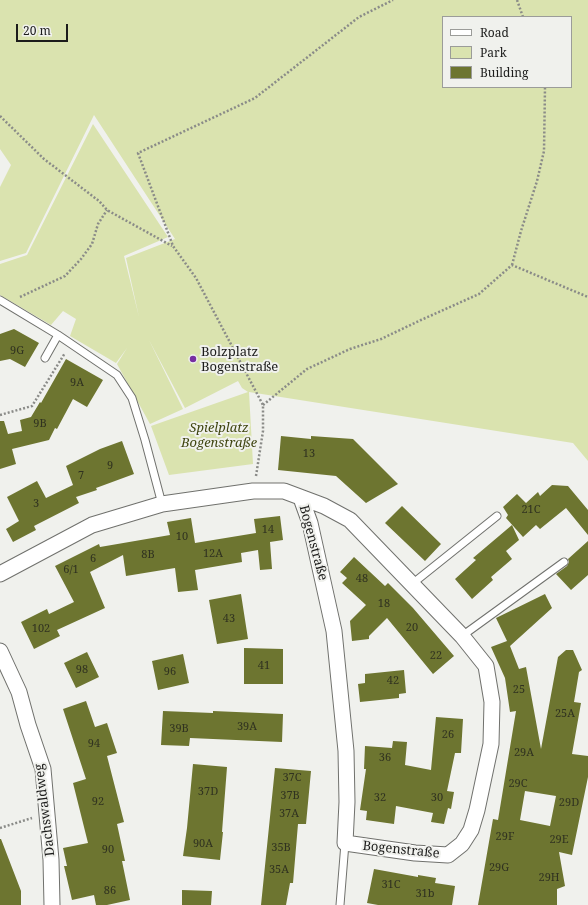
<!DOCTYPE html>
<meta charset="utf-8">
<style>
body{margin:0}
#map{position:relative;width:588px;height:905px;overflow:hidden;background:#f0f1ed;font-family:"Noto Serif",serif}
canvas{display:block}
.legend{position:absolute;left:442px;top:16px;width:130px;height:72px;box-sizing:border-box;background:#f0f1ed;border:1px solid #9b9c99;margin:0;padding:5px 7px;list-style:none;font-size:12px;color:#1c1c1b}
.legend li{display:flex;align-items:center;gap:8px;height:20px}
.legend b{width:20px;border:1px solid #9b9c99}
.scale{position:absolute;left:16px;top:24px;width:52px;height:18px;box-sizing:border-box;border:2px solid #1c1c1b;border-top:0;padding-left:5px;font-size:12px;line-height:14px;white-space:nowrap;color:#1c1c1b;-webkit-text-stroke:3px #f0f1ed;paint-order:stroke}
</style>
<div id="map">
<canvas width="588" height="905"></canvas>
<ul class="legend">
<li><b style="height:5px;background:#fff"></b>Road</li>
<li><b style="height:11px;background:#dae3af"></b>Park</li>
<li><b style="height:11px;background:#6d7530"></b>Building</li>
</ul>
<div class="scale">20 m</div>
</div>
<script>
const ctx = document.querySelector('canvas').getContext('2d');
ctx.lineJoin = 'round';
function fill(path, color) {
  ctx.fillStyle = color;
  ctx.fill(path, 'evenodd');
}
function poly(rows) {
  const path = new Path2D();
  for (const r of rows) {
    path.moveTo(r[0], r[1]);
    for (let i = 2; i < r.length; i += 2) path.lineTo(r[i], r[i + 1]);
  }
  return path;
}
function strokePath(path, color, width, dash) {
  ctx.strokeStyle = color;
  ctx.lineWidth = width;
  ctx.lineCap = dash ? 'butt' : 'round';
  ctx.setLineDash(dash || []);
  ctx.stroke(path);
}
function write(font, color, halo, rows, align = 'center') {
  ctx.font = font + ' "Noto Serif",serif';
  ctx.lineWidth = 4;
  ctx.setLineDash([]);
  ctx.textBaseline = 'middle';
  ctx.strokeStyle = halo;
  ctx.fillStyle = color;
  for (const [text, x, y, turn = 0] of rows) {
    ctx.save();
    ctx.translate(x, y);
    ctx.rotate((+turn || 0) * Math.PI / 180);
    ctx.textAlign = isNaN(turn) ? turn : align;
    if (halo) ctx.strokeText(text, 0, 0);
    ctx.fillText(text, 0, 0);
    ctx.restore();
  }
}
fill(poly([
 [0,0,588,0,588,461,573,443,249,392,253,464,169,475,151,426,248,392,242,388,238,381,185,408,149,340,183,409,150,424,117,364,127,348,116,363,70,336,76,319,63,311,51,325,0,295,0,264,27,255,93,124,168,237,124,256,139,317,126,258,175,239,94,115,26,253,0,261,0,187,11,165,0,149],
 [443,17,571,17,571,87,443,87]
]), '#dae3af');
fill(poly([
 [14,329,39,343,25,367,10,359,0,361,0,334],
 [66,359,103,380,87,407,73,399,57,429,55,428,49,440,12,449,16,464,0,469,0,421,4,421,8,434,22,431,20,420,31,417,40,402,41,403],
 [281,436,311,439,311,436,353,439,398,484,366,503,336,476,278,470],
 [122,441,134,474,96,488,97,490,76,497,79,503,34,526,36,530,13,542,6,529,19,521,7,497,37,481,46,498,73,485,66,466,100,449],
 [552,485,568,486,588,510,588,535,566,508,540,529,536,525,523,537,506,518,508,515,503,507,517,494,526,503,538,492,540,496],
 [402,506,441,544,425,561,385,523],
 [280,516,283,540,270,542,272,569,260,570,258,550,241,553,242,562,195,570,198,590,178,592,175,568,126,576,123,555,90,572,105,608,57,630,60,636,34,649,21,622,47,609,49,614,74,602,55,566,99,544,100,547,170,535,167,522,191,518,195,543,256,533,254,519],
 [512,525,519,540,506,551,512,559,491,577,493,580,472,599,455,579,476,560,473,558],
 [588,541,588,575,571,590,556,574,567,566,569,562,568,559],
 [354,557,385,586,388,583,413,608,454,656,433,674,387,618,369,636,369,639,352,641,350,621,366,605,342,583,347,578,340,572],
 [241,594,248,639,217,644,209,600],
 [545,594,552,608,510,646,519,669,526,667,541,749,558,657,566,650,573,650,582,670,579,672,574,702,581,703,572,754,588,756,588,777,572,855,559,852,565,886,557,889,557,905,478,905,493,819,498,820,516,711,510,712,505,678,491,647,507,641,496,618],
 [525,791,556,796,550,826,520,820],
 [244,648,283,649,283,684,244,684],
 [87,652,99,677,76,688,64,663],
 [183,654,189,683,158,690,152,661],
 [404,670,406,693,399,694,399,698,360,702,358,684,365,683,365,674],
 [86,701,95,727,107,723,117,753,107,756,124,822,117,824,125,861,122,861,130,900,107,905,96,905,94,895,72,900,64,866,67,866,63,848,88,843,73,783,86,779,63,709],
 [163,711,213,713,213,711,283,714,282,742,190,738,189,746,161,745],
 [436,717,463,719,461,753,455,753,447,791,454,792,451,809,448,808,444,824,431,822,433,813,396,806,394,824,366,820,367,811,360,810,366,769,364,769,365,746,392,748,393,741,407,742,405,765,431,770],
 [193,764,227,767,222,832,223,832,220,860,183,856,187,828],
 [275,768,311,771,306,824,298,824,293,883,290,883,286,905,261,905],
 [0,839,1,839,21,891,21,905,0,905],
 [374,869,418,877,418,875,436,878,435,883,455,886,452,905,378,905,367,903],
 [182,890,212,891,211,905,182,905]
]), '#6d7530');
const lane = poly([
 [0,300,58,335,117,375,132,398,145,440,162,504],
 [45,358,58,335],
 [412,584,497,516],
 [462,636,564,562],
 [340,905,345,843]
]);
const street = poly([
 [0,574,92,525,162,504,253,491,284,491,324,506,350,520,462,636,486,666,492,702,491,744,477,810,471,830,462,844,448,855,415,853,345,843,347,802,346,751,334,631,310,523,301,498],
 [0,651,19,692,28,725,43,769,51,860,52,905]
]);
strokePath(lane, '#70716d', 9);
strokePath(street, '#70716d', 17);
strokePath(poly([
 [517,0,523,17],
 [0,116,44,159,99,201,107,210,172,246],
 [512,265,521,231,537,181,544,151,545,87],
 [20,297,65,276,81,259,92,244,98,224,107,210],
 [263,405,307,369,350,349,381,339,421,320,479,294,512,265,588,297],
 [0,415,32,406,65,353],
 [256,476,263,431,263,405,196,278,173,246,138,153,255,98,359,17,393,0],
 [0,828,32,818]
]), '#8a8b88', 2.5, [2, 2]);
strokePath(lane, '#fff', 7);
strokePath(street, '#fff', 15);
for (const [x, y, r, color] of [
 [193,359,4,"#772ea1"]
]) {
  const dot = new Path2D();
  dot.arc(x, y, r, 0, 2 * Math.PI);
  ctx.fillStyle = color;
  ctx.fill(dot);
  strokePath(dot, '#f0f1ed', 1.5);
}
write('11px', '#303220', null, [
 ["9G",17,351],
 ["9A",77,383],
 ["9B",40,424],
 ["13",309,454],
 ["9",110,466],
 ["7",81,476],
 ["3",36,504],
 ["21C",531,510],
 ["14",268,530],
 ["10",182,537],
 ["12A",213,554],
 ["8B",148,555],
 ["6",93,559],
 ["6/1",71,570],
 ["48",362,579],
 ["18",384,604],
 ["43",229,619],
 ["20",412,628],
 ["102",41,629],
 ["22",436,656],
 ["41",264,666],
 ["98",82,670],
 ["96",170,672],
 ["42",393,681],
 ["25",519,690],
 ["25A",565,714],
 ["39A",247,727],
 ["39B",179,729],
 ["26",448,735],
 ["94",94,744],
 ["29A",524,753],
 ["36",385,758],
 ["37C",292,778],
 ["29C",518,784],
 ["37D",208,792],
 ["37B",290,796],
 ["32",380,798],
 ["30",437,798],
 ["92",98,802],
 ["29D",569,803],
 ["37A",289,814],
 ["29F",505,837],
 ["29E",559,840],
 ["90A",203,844],
 ["35B",281,848],
 ["90",108,850],
 ["29G",499,868],
 ["35A",279,870],
 ["29H",549,878],
 ["31C",391,885],
 ["86",110,891],
 ["31b",425,894]
]);
write('13px', '#1c1c1b', '#f0f1ed', [
 ["Bolzplatz",201,352],
 ["Bogenstraße",201,367]
], 'left');
write('italic 13px', '#3f4510', '#f0f1ed', [
 ["Spielplatz",219,428],
 ["Bogenstraße",219,443]
]);
write('13px', '#1c1c1b', '#f0f1ed', [
 ["Bogenstraße",313,543,75],
 ["Dachswaldweg",45,810,-97],
 ["Bogenstraße",401,850,6]
]);
</script>
